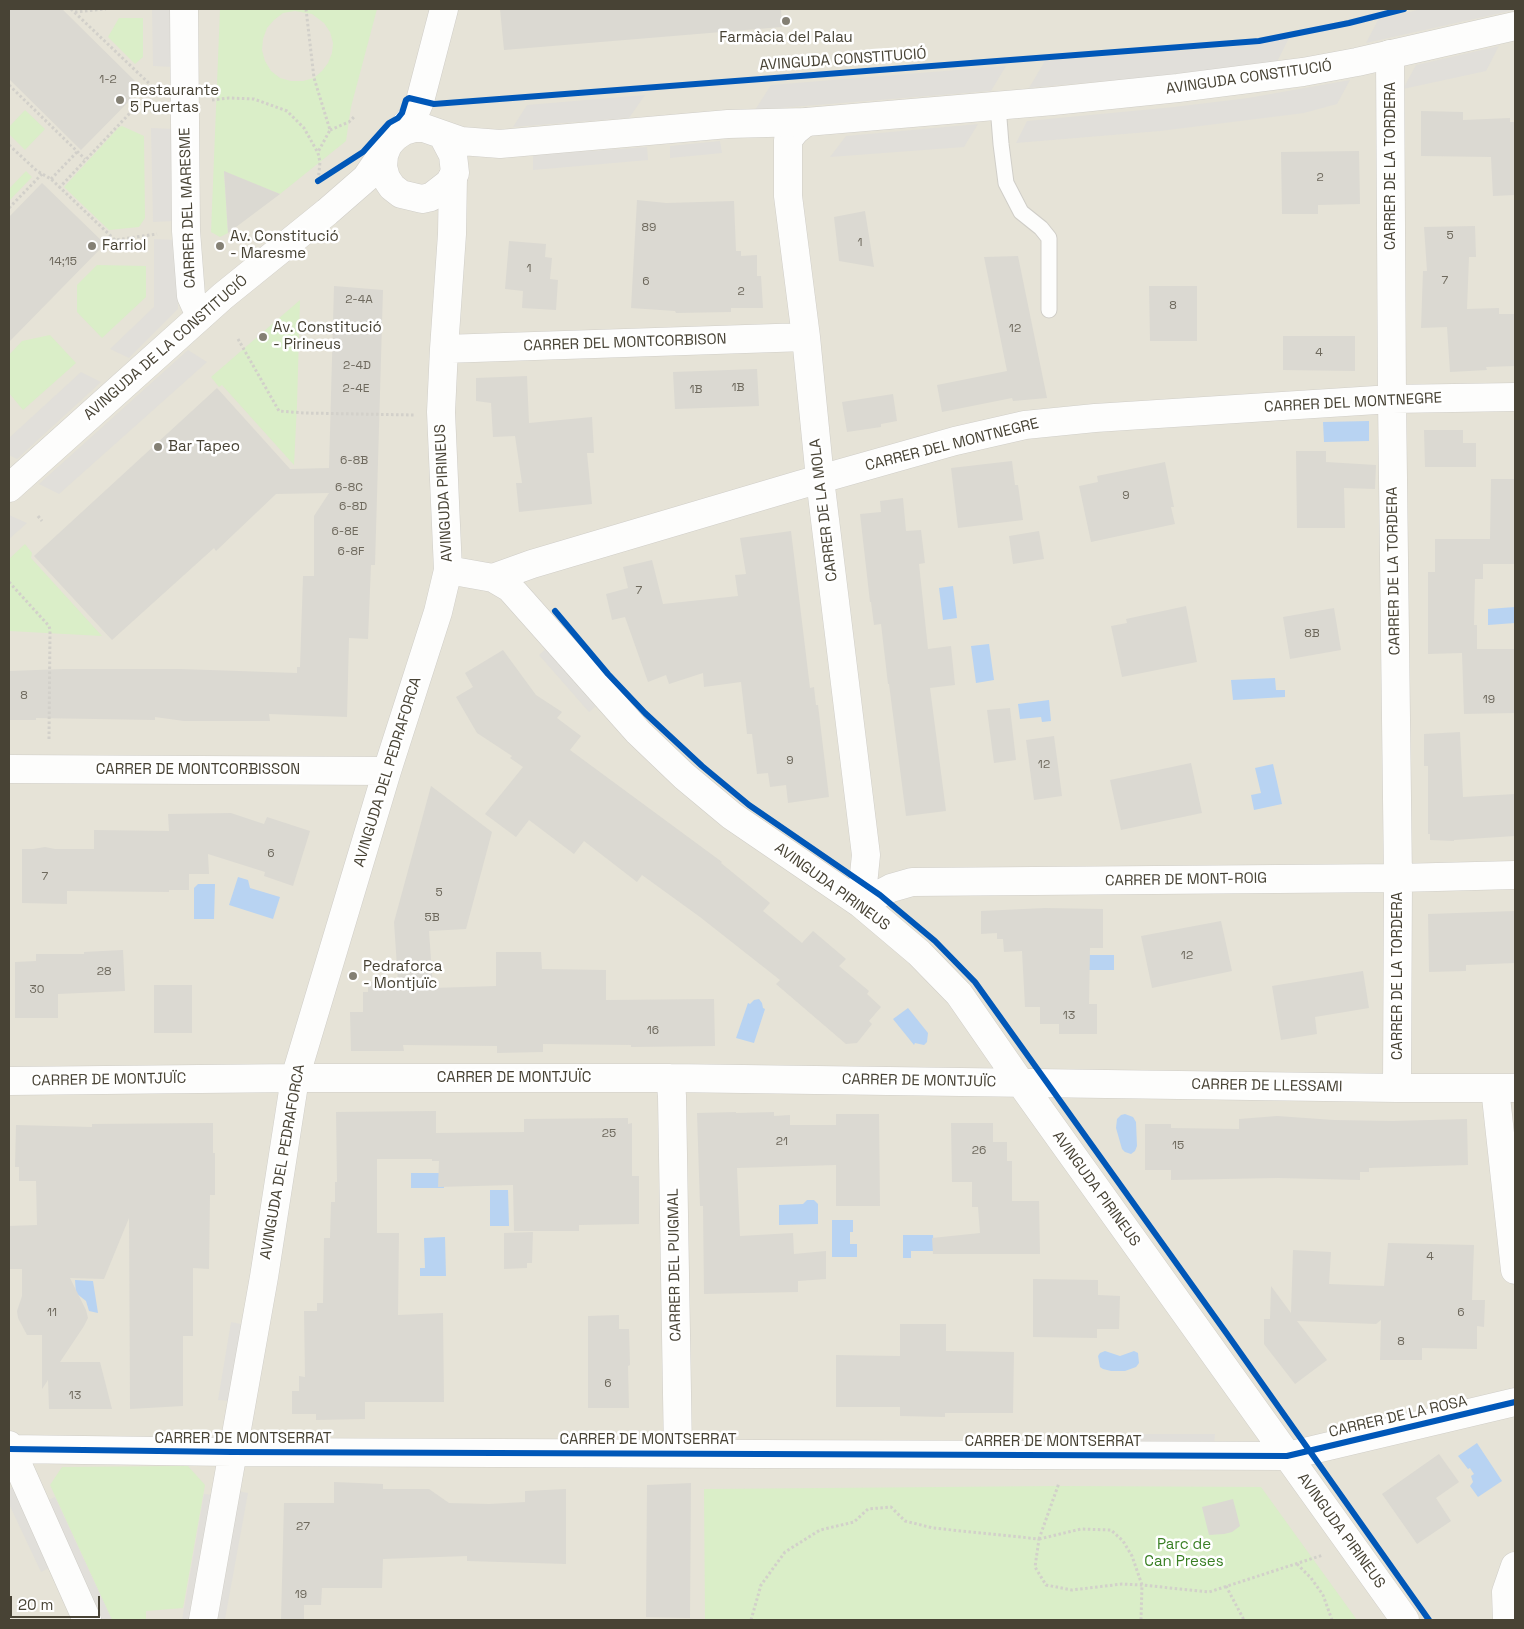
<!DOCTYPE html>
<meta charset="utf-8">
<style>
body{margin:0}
#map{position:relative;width:1524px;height:1629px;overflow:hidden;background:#f2f0ea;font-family:"Space Grotesk",sans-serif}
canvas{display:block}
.frame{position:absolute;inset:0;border:10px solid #484335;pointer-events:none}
.scale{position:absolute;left:10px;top:1596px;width:90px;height:22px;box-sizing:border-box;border:2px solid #484335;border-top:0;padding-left:6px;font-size:15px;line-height:18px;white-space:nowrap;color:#484335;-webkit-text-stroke:4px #fff;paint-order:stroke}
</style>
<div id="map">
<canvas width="1524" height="1629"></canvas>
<div class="frame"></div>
<div class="scale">20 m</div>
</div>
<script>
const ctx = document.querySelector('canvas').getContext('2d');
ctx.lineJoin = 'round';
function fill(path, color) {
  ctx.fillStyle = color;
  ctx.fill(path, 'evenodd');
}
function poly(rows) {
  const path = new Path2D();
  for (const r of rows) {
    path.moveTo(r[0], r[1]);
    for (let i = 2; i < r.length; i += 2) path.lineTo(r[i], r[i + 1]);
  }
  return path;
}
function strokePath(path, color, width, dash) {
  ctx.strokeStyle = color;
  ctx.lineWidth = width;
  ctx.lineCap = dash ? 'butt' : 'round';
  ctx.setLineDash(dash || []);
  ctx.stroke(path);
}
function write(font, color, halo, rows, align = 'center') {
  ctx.font = font + ' "Space Grotesk",sans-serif';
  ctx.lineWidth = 5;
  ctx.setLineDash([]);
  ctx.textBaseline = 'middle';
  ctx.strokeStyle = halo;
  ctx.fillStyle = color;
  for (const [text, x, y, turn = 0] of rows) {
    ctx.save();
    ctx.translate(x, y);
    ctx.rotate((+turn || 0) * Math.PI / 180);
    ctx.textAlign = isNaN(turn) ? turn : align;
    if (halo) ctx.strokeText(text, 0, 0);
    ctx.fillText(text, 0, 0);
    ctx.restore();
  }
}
fill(poly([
 [9,9,1515,9,1515,1620,9,1620]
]), '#e6e3d7');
fill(poly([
 [220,9,377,9,351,107,346,141,280,194,224,172,228,233,220,237,211,232],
 [295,11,312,14,324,23,330,32,333,43,332,53,328,63,322,71,314,78,303,81,291,81,280,78,271,71,265,61,262,50,263,39,267,28,274,20,283,13],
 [119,18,143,18,143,57,135,64,108,37],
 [25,110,45,129,25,150,9,134,9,127],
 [122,126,144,136,145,218,139,227,109,230,64,187,119,127],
 [26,171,32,177,9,201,9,189],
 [97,265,146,266,146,297,102,338,77,312,77,285],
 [300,300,297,405,294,465,222,385,219,387,211,377],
 [50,335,76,363,23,410,9,393,9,355,22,341],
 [25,544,32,553,31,558,102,636,9,631,9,559],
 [188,1466,205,1485,183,1608,146,1611,146,1619,112,1620,50,1485,62,1467],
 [1058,1486,1261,1487,1357,1620,705,1620,704,1489]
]), '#daeec8');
fill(poly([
 [152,9,172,9,173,67,153,66],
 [1421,9,1515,9,1515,10,1366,43,1378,20],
 [1289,38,1277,62,1162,76,1029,88,1045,61,1233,47],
 [1499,46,1486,71,1403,89,1416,65],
 [1006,66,991,91,755,110,771,85],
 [1350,80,1337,104,1304,113,1160,131,1016,143,1027,121,1174,107,1248,98],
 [645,95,629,118,513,127,527,105],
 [978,124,964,147,830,157,846,136],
 [151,128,174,129,173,221,153,222],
 [720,141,722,153,670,158,670,146],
 [647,147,648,160,533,170,533,155],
 [154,239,177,240,178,309,129,358,110,349,154,307],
 [188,350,207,362,59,494,39,484],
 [81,372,101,382,17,459,9,455,9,438],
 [9,515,27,523,9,539],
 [546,649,596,706,589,712,539,655],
 [231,1322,241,1324,229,1401,218,1400],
 [1075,1434,1215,1434,1214,1445,1074,1444],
 [13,1487,49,1568,41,1572,9,1504,9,1489],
 [238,1491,248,1493,225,1619,215,1618],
 [204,1494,213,1495,191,1620,182,1620],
 [55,1497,112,1620,100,1620,46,1501]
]), '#e1dfda');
fill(poly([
 [1369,421,1369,441,1324,442,1323,422],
 [953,586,957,618,943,620,939,588],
 [1515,607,1515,623,1488,625,1488,609],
 [989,644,994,680,976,683,971,646],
 [1275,678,1276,690,1285,690,1285,697,1233,700,1231,680],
 [1049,700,1051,721,1042,722,1041,717,1020,719,1018,704],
 [1273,764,1282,804,1254,810,1251,795,1261,793,1255,768],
 [238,877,248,880,250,888,280,897,273,919,229,905],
 [198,884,215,884,214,919,194,919,194,888],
 [1076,955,1114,955,1114,970,1076,970],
 [759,999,762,1003,763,1008,765,1009,754,1043,736,1038,748,1003,750,1004,754,1000],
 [908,1008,928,1033,927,1042,924,1045,915,1043,914,1045,893,1019],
 [1125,1114,1133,1117,1136,1122,1137,1146,1135,1151,1131,1154,1125,1152,1122,1149,1116,1128,1117,1119,1121,1115],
 [411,1173,444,1173,444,1188,411,1188],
 [490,1190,508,1190,509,1226,490,1226],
 [807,1200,814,1200,818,1204,818,1224,779,1225,779,1205,803,1204],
 [832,1220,853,1220,853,1232,850,1232,850,1244,857,1244,857,1257,832,1257],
 [903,1235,933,1235,934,1251,911,1251,911,1258,903,1258],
 [445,1237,446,1276,420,1276,420,1268,425,1268,424,1238],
 [75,1280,93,1281,98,1313,89,1311,86,1301,76,1293],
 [1105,1351,1120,1356,1134,1351,1138,1353,1139,1363,1136,1367,1125,1371,1111,1371,1103,1369,1100,1367,1098,1356,1100,1353],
 [1477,1443,1502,1481,1478,1497,1470,1486,1473,1482,1471,1476,1474,1474,1470,1468,1468,1469,1458,1456]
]), '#b8d3f2');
fill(poly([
 [9,9,62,9,142,88,81,150,9,79],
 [500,9,781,9,782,27,504,50],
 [1421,111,1463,112,1463,120,1510,118,1510,122,1515,122,1515,195,1493,196,1491,157,1421,156],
 [1359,151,1360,204,1318,205,1318,214,1282,214,1281,152],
 [224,171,280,194,228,233],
 [42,183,105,244,9,342,9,217],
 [637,200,666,203,734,201,736,251,741,251,741,256,757,255,757,276,761,276,763,308,731,308,731,312,676,313,675,311,631,308],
 [865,211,874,267,839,261,834,217],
 [1475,226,1476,257,1469,257,1467,309,1499,308,1499,314,1515,314,1515,366,1486,367,1487,370,1450,372,1447,327,1421,328,1423,271,1427,271,1424,227],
 [509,241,546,244,545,257,552,258,550,279,558,280,556,310,522,308,523,291,505,289],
 [1018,256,1047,398,1013,401,1012,398,942,412,937,385,1007,371,984,257],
 [334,286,383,290,375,565,371,565,368,639,349,638,347,717,269,714,270,721,184,721,155,717,155,720,36,718,36,720,9,720,9,671,64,669,180,669,297,673,297,667,300,667,303,576,314,576,314,516,329,493,276,494,216,551,214,548,112,640,34,556,217,388,290,469,329,468],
 [1149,286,1197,286,1197,341,1150,341],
 [1283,336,1355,336,1355,371,1283,370],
 [757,369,759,406,675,409,673,372],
 [527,376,529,423,592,417,594,453,587,453,592,504,519,512,516,483,522,483,515,436,493,437,491,403,476,401,476,378],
 [893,394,897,421,881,424,881,427,847,432,842,402],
 [1424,430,1463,430,1463,443,1476,443,1476,467,1425,467],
 [1296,451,1326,451,1326,462,1376,465,1375,489,1344,488,1345,528,1297,528],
 [1012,461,1015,485,1018,485,1023,520,958,528,951,468],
 [1165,462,1174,507,1171,507,1175,524,1091,542,1079,486,1098,482,1097,476],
 [1491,479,1515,479,1514,564,1483,564,1483,579,1475,579,1474,625,1477,625,1477,649,1514,649,1515,713,1464,714,1462,653,1428,654,1428,572,1435,572,1435,539,1490,539],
 [903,498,906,531,921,530,925,563,919,564,928,649,951,646,955,685,930,688,946,811,906,816,889,684,888,684,881,624,874,625,871,602,870,602,860,514,881,512,880,501],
 [791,531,810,688,814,687,816,705,818,705,829,797,788,803,786,785,770,787,768,773,757,774,752,734,747,734,741,682,704,687,703,673,669,684,666,675,648,682,625,617,612,620,606,594,628,588,623,567,652,560,663,604,738,596,735,575,746,574,740,538],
 [1039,531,1044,559,1013,564,1009,536],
 [1186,606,1197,662,1122,677,1111,626,1127,623,1126,619],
 [1334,608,1341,650,1290,659,1283,617],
 [503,650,536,695,562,712,557,718,581,736,570,750,722,862,721,863,770,903,763,911,802,943,813,931,846,959,839,966,869,991,867,994,881,1007,869,1021,872,1024,857,1043,846,1044,776,984,780,980,700,917,642,875,637,882,584,841,574,854,529,820,516,837,485,814,523,767,510,758,512,756,477,733,456,697,473,687,465,673],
 [1010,708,1016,760,994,763,987,710],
 [1460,732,1463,797,1515,794,1515,836,1454,840,1454,841,1430,840,1430,834,1428,834,1428,766,1424,766,1424,734],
 [1054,736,1062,796,1034,800,1026,740],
 [1191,763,1202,813,1121,830,1110,780],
 [431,786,492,832,466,929,429,931,433,988,496,986,496,952,541,952,542,969,606,970,606,1000,714,999,715,1046,631,1047,631,1045,543,1044,543,1052,497,1053,497,1046,403,1045,404,1051,351,1051,350,1012,363,1012,363,992,368,992,368,982,398,982,394,922],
 [231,813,264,824,267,817,310,831,293,886,264,876,265,872,208,854,209,874,189,874,189,890,169,890,169,892,67,891,67,904,22,903,22,849,33,849,45,847,55,849,94,849,94,830,169,831,168,814],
 [1045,908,1103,909,1103,948,1090,948,1089,1004,1097,1004,1097,1034,1059,1034,1059,1024,1040,1024,1040,1007,1025,1007,1022,951,1004,952,1003,939,997,939,997,933,981,934,981,911],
 [1515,911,1515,963,1466,965,1466,971,1429,972,1428,914],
 [1221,921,1232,971,1152,988,1141,936],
 [123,950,125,991,58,994,58,1018,15,1018,15,962,36,961,36,954,84,954,84,952],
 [1363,971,1369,1008,1315,1017,1317,1034,1281,1040,1272,986],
 [154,985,192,985,192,1033,154,1033],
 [436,1111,436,1133,524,1132,524,1119,628,1118,628,1124,632,1123,632,1176,639,1176,639,1224,579,1225,579,1231,514,1231,513,1185,438,1187,439,1161,432,1161,432,1159,377,1159,377,1233,399,1233,398,1315,443,1313,444,1402,365,1402,365,1419,316,1420,316,1414,292,1414,292,1391,299,1391,299,1376,305,1377,304,1311,317,1311,317,1303,323,1303,324,1238,330,1238,331,1202,335,1202,335,1182,337,1182,336,1112],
 [736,1112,736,1113,774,1112,774,1116,790,1115,790,1125,836,1125,836,1114,879,1114,880,1206,836,1206,836,1165,737,1168,740,1236,793,1233,794,1254,826,1251,826,1279,798,1281,798,1292,704,1294,703,1206,700,1206,697,1113],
 [1277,1116,1334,1120,1393,1121,1467,1119,1468,1165,1369,1168,1369,1172,1360,1172,1360,1180,1278,1178,1171,1180,1171,1170,1145,1170,1145,1124,1171,1124,1171,1128,1239,1129,1239,1119],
 [213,1123,213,1153,215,1153,215,1195,210,1195,209,1269,193,1268,193,1336,183,1336,183,1406,130,1409,129,1218,104,1279,70,1278,86,1310,88,1318,84,1326,60,1362,100,1362,112,1409,49,1409,48,1380,42,1389,42,1335,27,1335,18,1318,17,1311,22,1296,22,1269,9,1269,9,1226,37,1225,36,1181,19,1181,19,1167,15,1167,16,1125,92,1127,92,1124],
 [951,1123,993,1123,993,1142,1007,1142,1007,1161,1012,1161,1012,1201,1039,1201,1040,1254,933,1254,932,1238,980,1233,978,1207,972,1207,972,1182,952,1182],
 [533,1232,532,1263,527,1263,527,1268,504,1269,504,1233],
 [1388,1243,1474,1245,1472,1300,1485,1300,1484,1327,1477,1326,1477,1349,1422,1348,1422,1360,1380,1360,1381,1320,1376,1324,1297,1321,1327,1360,1295,1384,1264,1344,1264,1319,1270,1319,1271,1286,1291,1313,1293,1250,1331,1252,1329,1284,1384,1286],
 [1033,1279,1098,1280,1098,1295,1120,1296,1119,1329,1097,1329,1097,1338,1033,1337],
 [619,1315,619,1329,629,1329,630,1365,628,1366,629,1408,588,1408,588,1316],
 [900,1324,946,1324,946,1351,1014,1352,1013,1413,945,1413,945,1417,900,1416,900,1407,836,1407,836,1355,900,1356],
 [1439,1454,1459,1482,1436,1498,1451,1521,1417,1544,1382,1494],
 [334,1482,383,1484,383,1489,429,1489,449,1503,489,1504,525,1502,525,1491,566,1489,566,1564,467,1561,467,1556,383,1559,382,1588,322,1588,321,1605,304,1605,304,1620,281,1620,284,1503,334,1503],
 [691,1483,690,1618,646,1617,647,1485],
 [1233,1499,1240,1526,1232,1532,1224,1534,1209,1535,1202,1507]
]), '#dbd9d2');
const service = poly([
 [998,106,1001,144,1006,183,1021,212,1041,228,1049,238,1049,310]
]);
const minor = poly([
 [184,9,186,231,191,296,200,316],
 [1390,54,1392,399,1398,878,1397,1088],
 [806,122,795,131,788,140,788,196,806,337,820,479,866,855,861,904],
 [395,137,414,115,420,101,444,9],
 [444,349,806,337],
 [448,570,493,578,510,588,638,732,684,776,732,816,861,904,919,953,959,994,1020,1082,1405,1620],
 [493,578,532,564,799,485,955,441,1025,425,1095,418,1392,399,1515,397],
 [9,769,387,771],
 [861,904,891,888,912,882,1398,878,1515,875],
 [670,1078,672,1096,678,1453],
 [9,1081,295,1078,670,1078,1397,1088,1515,1088],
 [1495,1088,1515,1270],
 [9,1445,87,1620],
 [9,1449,232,1452,1287,1456,1515,1402],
 [203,1620,264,1277,295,1078,387,771,438,612,448,570,441,412,444,349,452,234,453,176],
 [1507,1620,1506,1592,1515,1566]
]);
const tertiary = poly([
 [443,136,453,155,455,173,449,183,431,197,422,199,401,194,392,187,386,178,383,167,384,155,388,145,395,137,404,131,414,128,424,128,461,141,500,144,728,124,806,122,1053,101,1178,88,1303,72,1357,62,1515,26],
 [9,488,223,296,327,212,366,178,387,147]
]);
strokePath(service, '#d0cec8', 17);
strokePath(minor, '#d0cec8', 29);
strokePath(tertiary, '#d0cec8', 29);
strokePath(poly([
 [71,9,155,89],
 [306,9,314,78,330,130,318,152],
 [75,12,106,9],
 [9,85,85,159],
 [212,100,229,98,254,99,287,111,304,128,318,153,320,162,318,182],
 [330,130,349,122,354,117],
 [9,145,37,171,51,179,115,240,157,234],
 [51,179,77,152],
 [59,188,130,113,147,109],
 [9,208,42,174],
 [238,339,279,411,304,413,414,415],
 [38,516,42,521],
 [9,582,49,626,50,630,49,740],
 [1039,1539,1081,1529,1111,1530,1123,1541,1132,1556,1142,1585,1141,1620],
 [1039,1539,1059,1483],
 [1297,1564,1311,1578,1323,1595,1332,1620],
 [1226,1586,1244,1620],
 [751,1620,761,1585,785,1552,820,1530,854,1522,868,1509,891,1507,905,1521,933,1528,1039,1539,1035,1567,1046,1585,1072,1590,1122,1584,1142,1585,1209,1592,1323,1555]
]), '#d2d0ca', 3, [2.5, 2.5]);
strokePath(service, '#fdfdfc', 15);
strokePath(minor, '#fdfdfc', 28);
strokePath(tertiary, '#fdfdfc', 28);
strokePath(poly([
 [318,181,363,152,389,123,398,118,402,113,406,100,409,98,434,104,447,103,1259,41,1349,23,1404,9],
 [555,611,608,674,645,713,702,766,749,805,880,895,935,941,975,982,1227,1334,1429,1620],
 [9,1449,232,1452,1287,1456,1515,1402]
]), '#0057b8', 6);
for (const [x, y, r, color] of [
 [786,21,5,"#848074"],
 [120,100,5,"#848074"],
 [92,246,5,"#848074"],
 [220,246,5,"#848074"],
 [263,337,5,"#848074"],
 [158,447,5,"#848074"],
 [353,976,5,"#848074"]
]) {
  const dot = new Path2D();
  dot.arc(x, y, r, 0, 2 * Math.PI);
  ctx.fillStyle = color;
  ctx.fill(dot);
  strokePath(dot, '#fff', 2);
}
write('12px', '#6e695d', null, [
 ["1-2",108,80],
 ["2",1320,178],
 ["89",649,228],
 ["5",1450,236],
 ["1",860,243],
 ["14;15",63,262],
 ["1",529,269],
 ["7",1445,281],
 ["6",646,282],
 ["2",741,292],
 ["2-4A",359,300],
 ["8",1173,306],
 ["12",1015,329],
 ["4",1319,353],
 ["2-4D",357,366],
 ["1B",738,388],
 ["2-4E",356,389],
 ["1B",696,390],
 ["6-8B",354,461],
 ["6-8C",349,488],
 ["9",1126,496],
 ["6-8D",353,507],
 ["6-8E",345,532],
 ["6-8F",351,552],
 ["7",639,591],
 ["8B",1312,634],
 ["8",24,696],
 ["19",1489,700],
 ["9",790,761],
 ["12",1044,765],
 ["6",271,854],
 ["7",45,877],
 ["5",439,893],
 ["5B",432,918],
 ["12",1187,956],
 ["28",104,972],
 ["30",37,990],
 ["13",1069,1016],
 ["16",653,1031],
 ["25",609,1134],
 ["21",782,1142],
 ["15",1178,1146],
 ["26",979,1151],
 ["4",1430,1257],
 ["11",52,1313],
 ["6",1461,1313],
 ["8",1401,1342],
 ["6",608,1384],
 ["13",75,1396],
 ["27",303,1527],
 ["19",301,1595]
]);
write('15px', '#484335', '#fff', [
 ["Farmàcia del Palau",786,38,"center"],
 ["Restaurante",130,91],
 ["5 Puertas",130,108],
 ["Av. Constitució",230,237],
 ["- Maresme",230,254],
 ["Farriol",102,246],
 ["Av. Constitució",273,328],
 ["- Pirineus",273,345],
 ["Bar Tapeo",168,447],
 ["Pedraforca",363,967],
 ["- Montjuïc",363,984]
], 'left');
write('15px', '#484335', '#fff', [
 ["AVINGUDA CONSTITUCIÓ",843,60,-4],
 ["AVINGUDA CONSTITUCIÓ",1249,78,-8],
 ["CARRER DE LA TORDERA",1391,166,-90],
 ["CARRER DEL MARESME",188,208,-92],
 ["CARRER DEL MONTCORBISON",625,343,-2],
 ["AVINGUDA DE LA CONSTITUCIÓ",166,348,-41],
 ["CARRER DEL MONTNEGRE",1353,403,-3],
 ["CARRER DEL MONTNEGRE",952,445,-14],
 ["AVINGUDA PIRINEUS",444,493,-93],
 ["CARRER DE LA MOLA",824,510,-97],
 ["CARRER DE LA TORDERA",1394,571,-91],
 ["CARRER DE MONTCORBISSON",198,770],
 ["AVINGUDA DEL PEDRAFORCA",388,772,-73],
 ["CARRER DE MONT-ROIG",1186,880,-1],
 ["AVINGUDA PIRINEUS",832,887,36],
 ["CARRER DE LA TORDERA",1398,976,-90],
 ["CARRER DE MONTJUÏC",514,1078],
 ["CARRER DE MONTJUÏC",109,1080,-1],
 ["CARRER DE MONTJUÏC",919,1081,1],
 ["CARRER DE LLESSAMI",1267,1086,1],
 ["AVINGUDA DEL PEDRAFORCA",283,1162,-80],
 ["AVINGUDA PIRINEUS",1096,1189,54],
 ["CARRER DEL PUIGMAL",675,1265,-91],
 ["CARRER DE LA ROSA",1398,1417,-13],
 ["CARRER DE MONTSERRAT",243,1439],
 ["CARRER DE MONTSERRAT",648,1440],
 ["CARRER DE MONTSERRAT",1053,1442],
 ["AVINGUDA PIRINEUS",1341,1531,54]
]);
write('15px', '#397f24', '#fff', [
 ["Parc de",1184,1545],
 ["Can Preses",1184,1562]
]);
</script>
